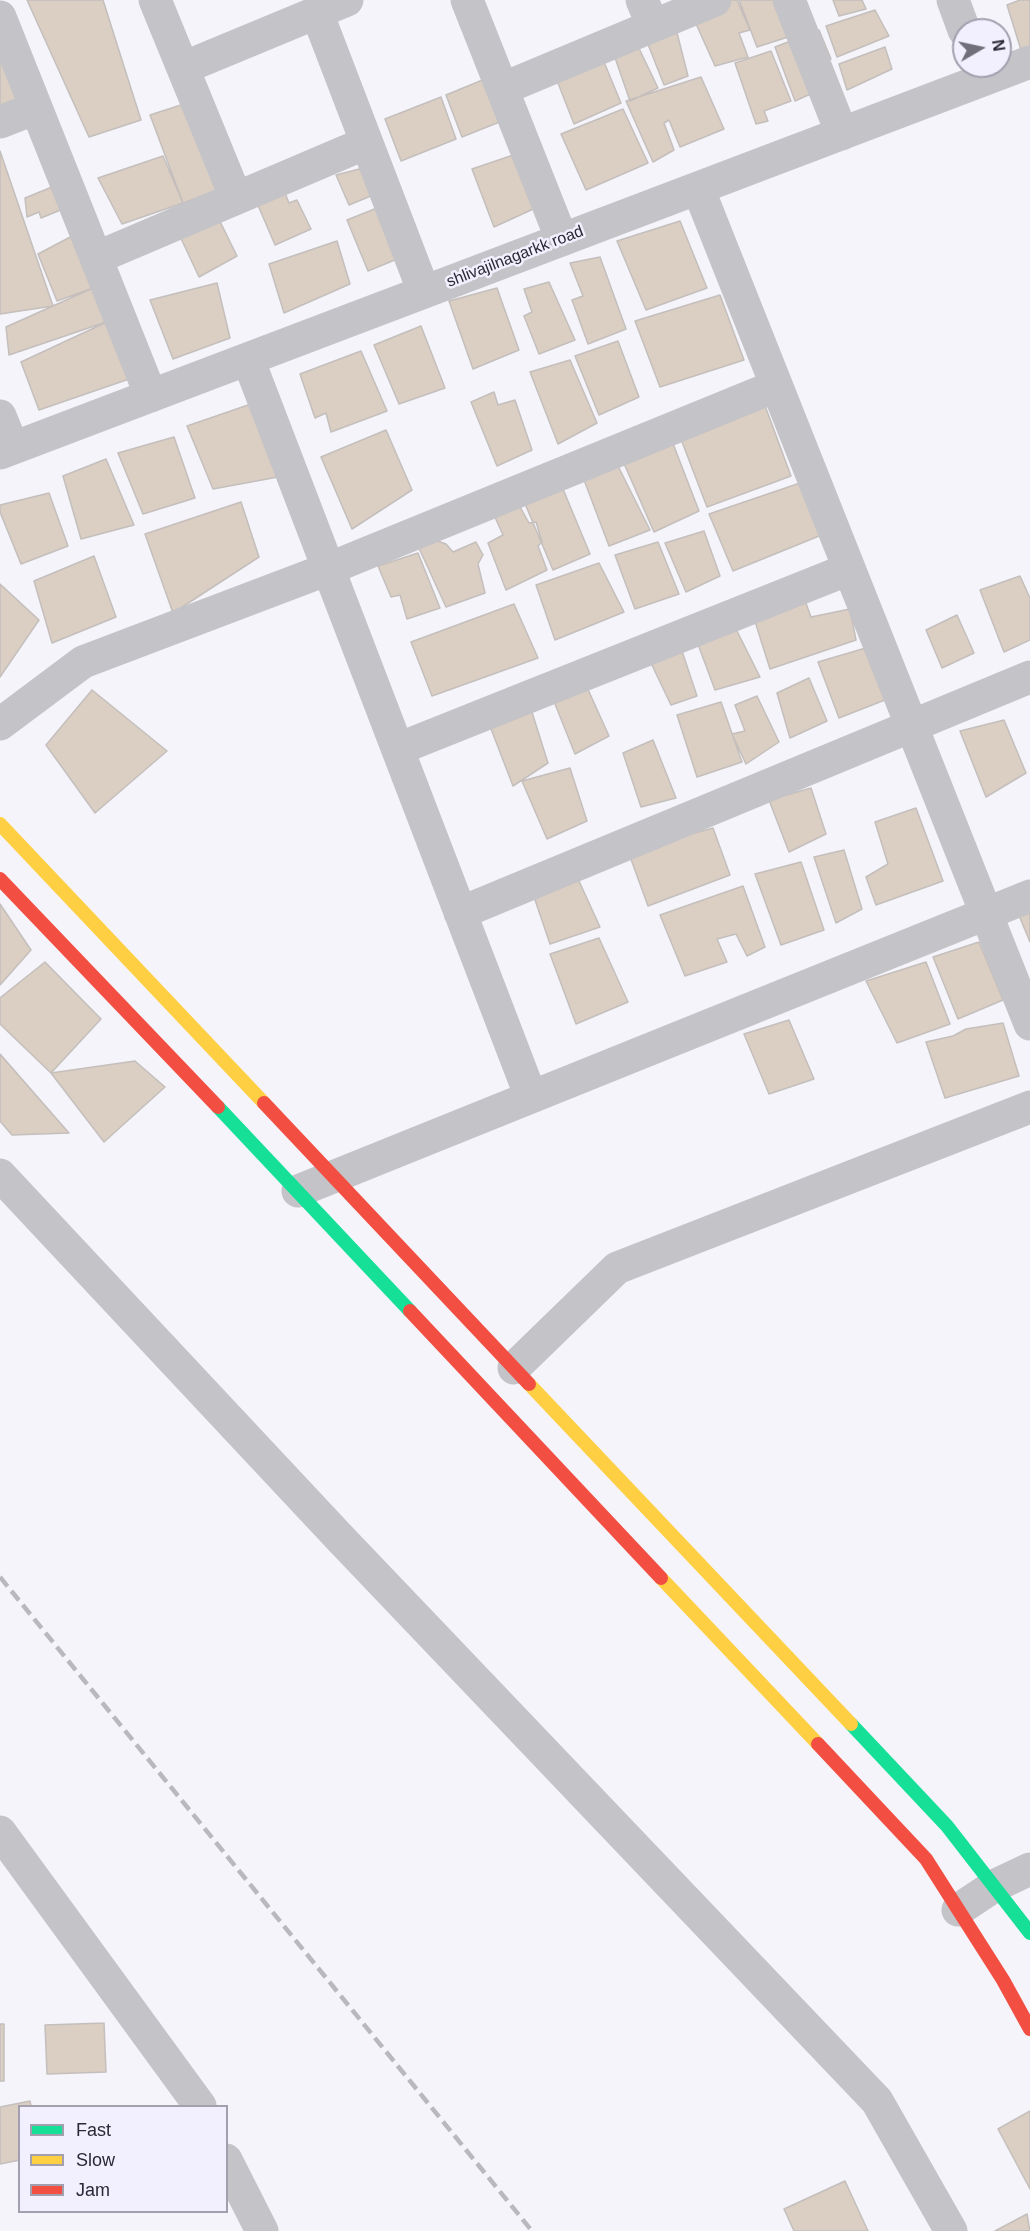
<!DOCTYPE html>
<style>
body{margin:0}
#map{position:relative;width:1030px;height:2231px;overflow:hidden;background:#f4f4fa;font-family:Helvetica,sans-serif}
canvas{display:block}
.legend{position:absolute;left:18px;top:2105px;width:210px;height:108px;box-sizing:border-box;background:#f2f0fe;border:2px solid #a2a0ae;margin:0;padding:8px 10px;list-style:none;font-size:18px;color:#2b2935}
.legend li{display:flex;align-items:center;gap:12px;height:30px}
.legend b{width:30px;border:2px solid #a2a0ae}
.north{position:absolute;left:952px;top:18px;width:60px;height:60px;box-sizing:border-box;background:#f2f0fe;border:2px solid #a2a0ae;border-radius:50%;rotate:81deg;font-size:16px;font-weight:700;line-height:24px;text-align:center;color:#2b2935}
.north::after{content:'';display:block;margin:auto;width:21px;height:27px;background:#71707a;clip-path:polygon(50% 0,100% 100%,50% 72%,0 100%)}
</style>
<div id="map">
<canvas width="1030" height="2231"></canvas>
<ul class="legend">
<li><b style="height:8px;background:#16e098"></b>Fast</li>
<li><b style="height:8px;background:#ffcf43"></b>Slow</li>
<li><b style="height:8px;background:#f24e42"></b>Jam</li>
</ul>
<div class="north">N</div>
</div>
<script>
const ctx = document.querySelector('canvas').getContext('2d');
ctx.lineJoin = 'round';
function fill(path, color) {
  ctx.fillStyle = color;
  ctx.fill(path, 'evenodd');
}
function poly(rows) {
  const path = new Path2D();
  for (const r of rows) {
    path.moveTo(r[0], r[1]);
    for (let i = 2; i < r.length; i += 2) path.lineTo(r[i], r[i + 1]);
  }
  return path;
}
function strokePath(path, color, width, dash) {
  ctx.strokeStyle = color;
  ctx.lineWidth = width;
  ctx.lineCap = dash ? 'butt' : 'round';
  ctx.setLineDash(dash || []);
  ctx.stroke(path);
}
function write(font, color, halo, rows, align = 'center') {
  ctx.font = font + ' Helvetica,sans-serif';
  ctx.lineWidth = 5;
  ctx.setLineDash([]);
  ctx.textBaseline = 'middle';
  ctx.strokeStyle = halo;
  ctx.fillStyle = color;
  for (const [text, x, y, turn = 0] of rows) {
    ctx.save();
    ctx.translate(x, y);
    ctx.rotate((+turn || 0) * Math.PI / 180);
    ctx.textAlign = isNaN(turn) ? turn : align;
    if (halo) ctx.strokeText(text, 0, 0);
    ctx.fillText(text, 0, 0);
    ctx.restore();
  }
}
const building = poly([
 [27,0,103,0,141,120,89,137,27,0],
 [702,0,737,0,750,30,739,33,748,57,715,66,688,6,702,0],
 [739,0,805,0,813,29,757,47,739,0],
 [833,0,862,0,866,9,839,16,833,0],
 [1020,0,1030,0,1030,46,1021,50,1007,5,1020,0],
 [875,10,889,36,837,57,826,26,875,10],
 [674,21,688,76,664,85,644,34,674,21],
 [819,30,831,59,819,64,826,87,795,101,775,47,819,30],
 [635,40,658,88,630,101,612,49,635,40],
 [885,47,892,69,847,90,839,64,885,47],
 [771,51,791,101,764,111,768,121,756,124,735,63,771,51],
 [0,54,19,99,0,110,0,54],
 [604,62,621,103,574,124,556,78,604,62],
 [502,72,517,115,462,137,446,95,502,72],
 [701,77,724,129,680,147,669,120,664,123,674,150,653,162,626,101,701,77],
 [441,97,456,139,401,161,385,119,441,97],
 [184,104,231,186,183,203,150,115,184,104],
 [623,109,648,163,586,190,561,134,623,109],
 [531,149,553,200,494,227,472,169,531,149],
 [0,151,53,306,0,314,0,151],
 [163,156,183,203,122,224,98,178,163,156],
 [367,167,378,193,349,205,336,175,367,167],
 [277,173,289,203,297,200,311,229,275,245,248,182,277,173],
 [52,187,63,209,41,218,39,212,27,217,25,198,52,187],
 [402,198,419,250,368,271,347,220,402,198],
 [211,203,237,256,199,277,171,217,211,203],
 [680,221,707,288,646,310,617,241,680,221],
 [76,234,121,278,57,301,38,254,76,234],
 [337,241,350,284,284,313,269,264,337,241],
 [600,257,626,329,588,344,572,300,583,296,570,263,600,257],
 [549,282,575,340,539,354,524,316,532,312,524,289,549,282],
 [217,283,230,338,173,359,150,300,217,283],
 [93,288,109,321,9,355,6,327,93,288],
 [497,288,519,350,473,369,449,301,497,288],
 [720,295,744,360,660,387,635,321,720,295],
 [109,321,132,378,39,410,21,362,109,321],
 [421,326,445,388,399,404,374,345,421,326],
 [618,341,639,397,599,415,575,356,618,341],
 [361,351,387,411,331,432,326,413,315,418,300,374,361,351],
 [570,360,597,423,558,444,530,372,570,360],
 [494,392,498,405,515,400,532,450,497,466,471,402,494,392],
 [764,403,791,476,707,507,679,434,764,403],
 [251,404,278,477,213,489,187,426,251,404],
 [386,430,412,490,352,529,321,457,386,430],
 [174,437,195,498,143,514,118,453,174,437],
 [672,441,699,511,654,532,622,459,672,441],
 [106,459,134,525,81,539,63,476,106,459],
 [617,464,650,530,609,546,581,472,617,464],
 [800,483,824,534,733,571,709,514,800,483],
 [563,489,590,554,553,570,523,499,563,489],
 [49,493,68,546,21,564,0,512,0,505,49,493],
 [241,502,259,557,173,613,145,534,241,502],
 [519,505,529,523,536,522,542,542,538,546,547,570,506,590,488,543,503,535,494,515,519,505],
 [704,531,720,576,686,592,665,543,704,531],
 [432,539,446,544,453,552,476,542,483,555,478,564,485,593,446,607,418,546,432,539],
 [658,542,679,594,635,609,615,555,658,542],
 [418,553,440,608,407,619,400,595,391,597,378,566,418,553],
 [94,556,116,617,52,643,34,581,94,556],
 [599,563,624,612,555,640,536,585,599,563],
 [1020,576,1030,598,1030,640,1004,652,980,590,1020,576],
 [0,584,39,620,0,677,0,584],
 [803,595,811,617,850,609,856,640,770,669,753,615,803,595],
 [514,604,538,658,432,696,411,642,514,604],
 [957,615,974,653,942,668,926,630,957,615],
 [734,625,760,677,715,690,696,639,734,625],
 [869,647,890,698,839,718,818,662,869,647],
 [682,651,697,696,671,705,650,661,682,651],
 [809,678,827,721,790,738,777,693,809,678],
 [586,685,609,736,575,754,551,694,586,685],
 [92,690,167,751,95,813,46,745,92,690],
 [757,696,779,742,746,764,732,734,745,731,735,705,757,696],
 [721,702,742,762,697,777,677,715,721,702],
 [531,709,548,763,513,786,488,721,531,709],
 [1004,720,1026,773,986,797,960,731,1004,720],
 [653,740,676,798,641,807,623,753,653,740],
 [570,768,587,821,547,839,522,781,570,768],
 [811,788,826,834,789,852,769,800,811,788],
 [916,808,943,881,876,905,866,877,888,864,875,822,916,808],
 [713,828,730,875,648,906,628,851,713,828],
 [844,850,862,909,836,923,814,857,844,850],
 [801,862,824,930,781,945,755,874,801,862],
 [579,881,600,927,550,944,532,891,579,881],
 [743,886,765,947,747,956,736,934,717,939,727,962,685,976,660,915,743,886],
 [0,904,31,950,0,985,0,904],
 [1030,909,1030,942,1018,913,1030,909],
 [599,938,628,1002,576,1024,550,954,599,938],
 [979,942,1003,1000,958,1019,933,957,979,942],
 [45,962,101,1019,51,1073,0,1024,0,998,45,962],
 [926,962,950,1024,897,1043,866,981,926,962],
 [789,1020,814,1079,769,1094,744,1034,789,1020],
 [1003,1023,1019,1076,945,1098,926,1042,953,1036,966,1029,1003,1023],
 [0,1054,69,1133,12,1135,0,1121,0,1054],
 [135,1061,165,1087,104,1142,51,1073,135,1061],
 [104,2023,106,2072,47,2074,45,2025,104,2023],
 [0,2024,4,2024,4,2081,0,2081,0,2024],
 [30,2101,31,2106,20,2106,20,2160,0,2164,0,2107,30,2101],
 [1030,2111,1030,2189,998,2129,1030,2111],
 [845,2181,868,2231,794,2231,784,2209,845,2181],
 [1027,2214,1030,2231,995,2231,1027,2214]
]);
fill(building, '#dbcec2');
strokePath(building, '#c4bfbd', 1.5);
strokePath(poly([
 [155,0,236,198],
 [467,0,562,240],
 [642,0,653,26],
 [789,0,842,134],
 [953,0,964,30],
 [317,13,424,292],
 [0,17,151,396],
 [183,68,347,0],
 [502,89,715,0],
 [0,122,36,108],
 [698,188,1030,1024],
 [96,258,366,143],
 [248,359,531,1097],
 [0,416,13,448],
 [0,453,1030,62],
 [0,724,83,662,328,569,776,386],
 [398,749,849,569],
 [460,913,1030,677],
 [0,1175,338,1536,877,2101,951,2231],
 [298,1191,1030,896],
 [514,1368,617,1268,1030,1107],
 [0,1832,200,2106],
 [958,1910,994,1886,1030,1869],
 [226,2160,262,2231]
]), '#c4c3c8', 33);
strokePath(poly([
 [218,1107,410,1311],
 [851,1724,947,1826,1030,1933]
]), '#16e098', 14);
strokePath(poly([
 [0,824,264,1103],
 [529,1384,851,1724],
 [661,1578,818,1744]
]), '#ffcf43', 14);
strokePath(poly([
 [0,879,218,1107],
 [264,1103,529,1384],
 [410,1311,661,1578],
 [818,1744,926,1859,1003,1980,1030,2029]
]), '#f24e42', 14);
strokePath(poly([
 [0,1577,532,2231]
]), '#b8b8bd', 4.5, [12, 6]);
write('16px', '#2b2935', '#f2f0fe', [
 ["shlivajilnagarkk road",515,257,-21]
]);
</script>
